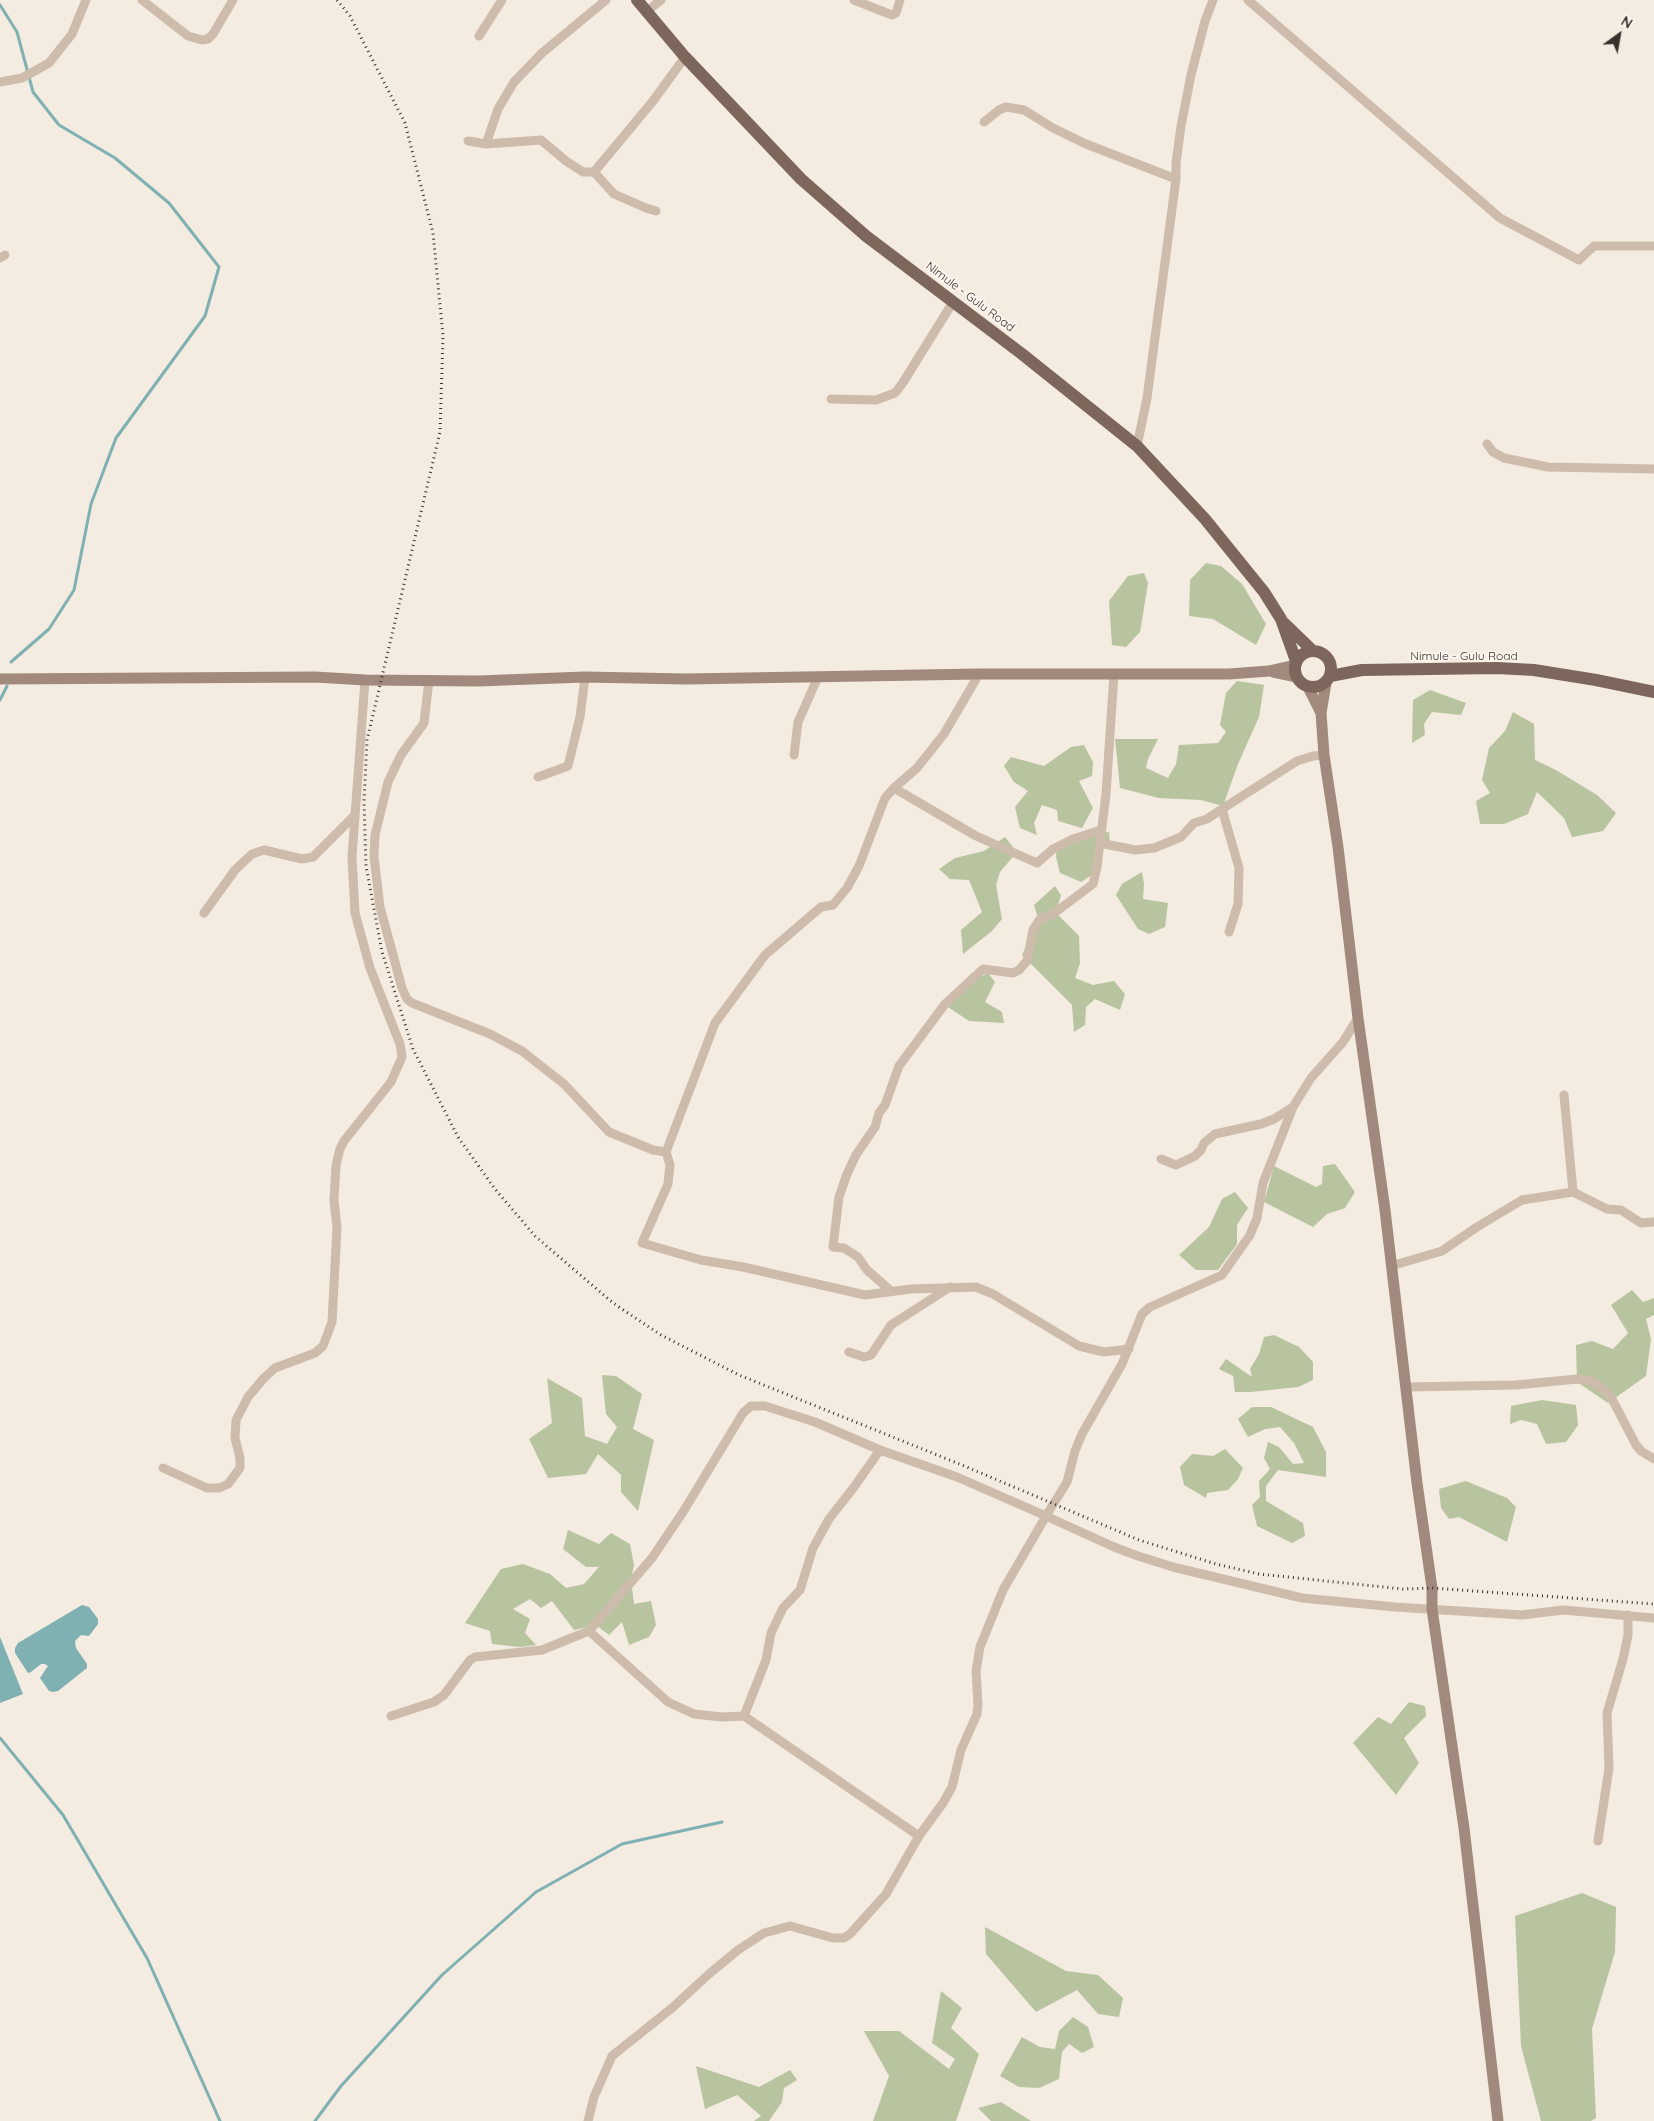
<!DOCTYPE html>
<style>
body{margin:0}
#map{position:relative;width:1654px;height:2121px;overflow:hidden;background:#f4ebe1;font-family:Quicksand,sans-serif}
canvas{display:block}
.north{position:absolute;left:1594px;top:10px;width:50px;height:50px;-webkit-text-stroke:4px #fbf5ee;paint-order:stroke;rotate:32deg;font-size:14px;font-weight:700;line-height:20px;text-align:center;color:#3b302b}
.north::after{content:'';display:block;margin:auto;width:18px;height:22px;background:#3b302b;clip-path:polygon(50% 0,100% 100%,50% 72%,0 100%)}
</style>
<div id="map">
<canvas width="1654" height="2121"></canvas>
<div class="north">N</div>
</div>
<script>
const ctx = document.querySelector('canvas').getContext('2d');
ctx.lineJoin = 'round';
function fill(path, color) {
  ctx.fillStyle = color;
  ctx.fill(path, 'evenodd');
}
function poly(rows) {
  const path = new Path2D();
  for (const r of rows) {
    if (r.length === 3) {
      path.moveTo(r[0] + r[2], r[1]);
      path.arc(r[0], r[1], r[2], 0, 2 * Math.PI);
      continue;
    }
    path.moveTo(r[0], r[1]);
    for (let i = 2; i < r.length; i += 2) path.lineTo(r[i], r[i + 1]);
  }
  return path;
}
function strokePath(path, color, width, dash) {
  ctx.strokeStyle = color;
  ctx.lineWidth = width;
  ctx.lineCap = dash ? 'butt' : 'round';
  ctx.setLineDash(dash || []);
  ctx.stroke(path);
}
function write(font, color, halo, rows, align = 'center') {
  ctx.font = font + ' Quicksand,sans-serif';
  ctx.lineWidth = 4;
  ctx.setLineDash([]);
  ctx.textBaseline = 'middle';
  ctx.strokeStyle = halo;
  ctx.fillStyle = color;
  for (const [text, x, y, turn = 0] of rows) {
    ctx.save();
    ctx.translate(x, y);
    ctx.rotate((+turn || 0) * Math.PI / 180);
    ctx.textAlign = isNaN(turn) ? turn : align;
    if (halo) ctx.strokeText(text, 0, 0);
    ctx.fillText(text, 0, 0);
    ctx.restore();
  }
}
fill(poly([
 [1206,563,1221,566,1242,584,1266,624,1256,645,1213,619,1189,616,1190,580],
 [1144,573,1148,583,1140,632,1126,647,1112,645,1109,601,1128,576],
 [1237,681,1264,685,1259,717,1238,764,1223,806,1201,800,1159,798,1120,788,1115,739,1158,739,1148,759,1146,768,1168,778,1176,764,1179,745,1218,743,1226,732,1220,725,1226,693],
 [1430,690,1466,703,1461,715,1432,712,1424,724,1425,735,1412,743,1413,700],
 [1513,712,1534,724,1535,760,1556,770,1597,795,1616,813,1603,831,1572,837,1564,818,1537,792,1528,814,1504,824,1480,824,1476,801,1490,793,1482,780,1489,748,1505,731],
 [1084,745,1093,762,1092,776,1079,781,1093,808,1082,828,1058,821,1057,810,1042,805,1034,823,1037,835,1020,828,1015,807,1028,791,1014,782,1004,766,1011,757,1044,766,1071,747],
 [1109,832,1110,844,1095,853,1092,875,1081,882,1060,873,1056,857,1057,846,1087,835],
 [1005,837,1017,852,1000,872,996,885,1002,919,992,931,963,954,961,930,982,912,969,880,950,879,939,869,955,858,984,851],
 [1142,872,1144,884,1143,899,1168,903,1165,927,1149,934,1138,929,1116,895,1122,884],
 [1055,886,1061,895,1056,913,1079,936,1080,963,1075,978,1093,985,1114,981,1125,994,1120,1010,1095,999,1086,1007,1085,1025,1074,1032,1072,1005,1022,955,1037,926,1038,918,1034,905],
 [988,973,995,982,985,1002,1002,1012,1004,1023,969,1021,948,1007,971,981],
 [1335,1164,1355,1192,1345,1208,1327,1214,1313,1227,1264,1202,1274,1166,1316,1187,1322,1184,1323,1166],
 [1235,1192,1248,1208,1237,1225,1237,1244,1218,1270,1196,1270,1179,1255,1209,1227,1222,1199],
 [1632,1290,1643,1302,1654,1298,1654,1315,1646,1319,1651,1339,1646,1376,1608,1403,1577,1382,1576,1345,1592,1341,1613,1349,1628,1333,1611,1305],
 [1274,1335,1299,1347,1313,1362,1313,1380,1298,1387,1251,1392,1235,1392,1233,1376,1219,1369,1226,1359,1252,1377,1250,1369,1259,1354,1264,1337],
 [602,1375,616,1376,642,1394,633,1429,654,1440,638,1511,621,1492,621,1475,598,1454,586,1474,548,1478,529,1439,552,1423,547,1378,582,1398,585,1436,607,1444,617,1427,606,1414],
 [1542,1400,1576,1405,1578,1425,1566,1442,1546,1444,1537,1424,1521,1420,1510,1424,1511,1406],
 [1252,1407,1271,1407,1313,1427,1326,1452,1326,1477,1278,1470,1266,1486,1266,1501,1303,1523,1305,1536,1292,1543,1257,1526,1252,1505,1260,1497,1259,1481,1270,1469,1264,1458,1268,1442,1279,1447,1293,1464,1304,1463,1294,1443,1280,1427,1265,1429,1248,1437,1238,1419],
 [1225,1449,1243,1468,1238,1479,1228,1490,1207,1493,1206,1498,1184,1485,1180,1467,1192,1454,1213,1456],
 [1466,1481,1507,1498,1516,1507,1507,1542,1459,1517,1449,1519,1441,1508,1439,1489],
 [568,1530,599,1544,611,1533,630,1544,634,1565,631,1579,634,1604,651,1601,656,1625,649,1637,629,1645,622,1622,609,1635,596,1625,574,1630,552,1601,541,1608,530,1599,513,1609,530,1619,525,1633,536,1645,520,1647,492,1644,490,1631,465,1623,501,1569,523,1564,550,1574,566,1588,584,1584,599,1567,586,1567,563,1549],
 [1409,1702,1425,1706,1426,1716,1404,1738,1419,1763,1396,1795,1353,1743,1378,1717,1391,1724],
 [1582,1893,1616,1907,1615,1952,1592,2029,1596,2118,1591,2121,1541,2121,1521,2046,1515,1916],
 [985,1927,1066,1971,1098,1975,1123,1998,1119,2017,1098,2014,1077,1990,1036,2012,986,1954],
 [941,1991,962,2008,951,2028,979,2054,956,2121,873,2121,889,2076,864,2031,899,2031,949,2069,955,2059,932,2043],
 [1073,2017,1088,2027,1094,2047,1082,2053,1069,2044,1062,2052,1059,2079,1039,2088,1019,2087,1000,2076,1022,2037,1040,2047,1055,2049,1059,2031],
 [696,2066,759,2087,790,2070,797,2080,784,2088,782,2102,769,2121,754,2121,761,2116,737,2095,705,2109],
 [1001,2102,1031,2121,991,2121,978,2108]
]), '#b8c4a0');
fill(poly([
 [82,1605,89,1607,98,1619,98,1624,89,1636,81,1635,75,1641,76,1648,87,1664,87,1668,58,1691,53,1692,49,1691,40,1678,48,1666,45,1664,41,1664,31,1672,28,1673,15,1653,15,1648,18,1643],
 [0,1637,23,1694,0,1703]
]), '#7fb0b2');
strokePath(poly([
 [0,5,17,32,33,92,59,125,115,158,169,203,219,267,205,316,116,438,91,504,74,590,49,629,11,662],
 [0,700,7,686],
 [0,1738,63,1815,147,1958,220,2121],
 [315,2121,341,2086,442,1975,536,1892,622,1844,722,1822]
]), '#7fb0b2', 3);
strokePath(poly([
 [142,0,188,36,202,40,208,39,213,34,233,0],
 [854,0,892,15,896,13,900,0],
 [1248,0,1500,218,1579,260,1594,246,1654,246],
 [646,12,661,0],
 [479,36,502,0],
 [0,82,22,78,49,63,72,34,86,0],
 [984,122,999,110,1006,107,1024,110,1053,128,1086,144,1176,179],
 [468,141,486,144,541,140,566,161,583,172,594,172,653,101,685,57],
 [486,144,498,109,514,82,542,53,606,0],
 [594,172,614,194,646,208,656,211],
 [0,258,5,255],
 [831,399,876,400,895,393,902,384,953,302],
 [1487,444,1493,452,1504,458,1548,467,1654,469],
 [1137,446,1147,398,1176,179,1176,163,1181,126,1191,75,1205,21,1213,0],
 [429,680,424,723,401,755,388,782,375,835,374,857,380,907,402,988,407,999,412,1003,490,1034,522,1051,564,1084,609,1132,653,1150,666,1152,670,1165,668,1184,642,1243,701,1260,743,1267,865,1295,911,1289,976,1287,993,1294,1079,1346,1104,1352,1129,1349],
 [794,755,798,722,818,677],
 [538,777,568,766,580,717,585,677],
 [894,788,976,836,1037,863,1053,849,1073,839,1101,830],
 [1100,843,1135,850,1154,848,1181,837,1194,823,1207,819,1222,809],
 [204,913,235,870,252,854,264,850,302,859,313,857,354,816],
 [1229,932,1238,904,1239,868,1222,809,1297,761,1313,756,1324,755],
 [1564,1095,1573,1192],
 [666,1152,715,1023,765,955,821,907,833,905,847,888,859,866,885,798,894,788,917,768,944,734,979,674],
 [1161,1159,1176,1165,1195,1156,1201,1150,1204,1143,1215,1134,1261,1124,1274,1119,1293,1107,1311,1078,1343,1042,1358,1018],
 [1391,1266,1442,1251,1477,1227,1522,1200,1573,1192,1607,1209,1621,1210,1641,1223,1654,1222],
 [891,1291,867,1270,858,1257,844,1248,833,1247,839,1197,847,1174,856,1155,875,1127,879,1113,885,1105,899,1066,945,1004,983,969,1013,973,1019,970,1027,961,1033,930,1040,919,1053,914,1093,884,1097,867,1106,794,1114,674],
 [849,1352,864,1357,871,1355,891,1325,950,1287],
 [1407,1387,1516,1385,1577,1379,1592,1381,1610,1395,1636,1445,1641,1451,1654,1459],
 [163,1468,207,1488,219,1488,228,1484,240,1468,240,1458,235,1438,236,1420,248,1397,264,1378,275,1368,315,1353,323,1346,332,1322,337,1228,334,1200,336,1165,340,1149,344,1141,391,1082,402,1057,400,1044,370,968,355,913,352,857,365,680],
 [391,1716,434,1702,444,1695,470,1660,475,1657,542,1650,589,1631],
 [744,1716,766,1660,771,1633,783,1608,800,1590,813,1548,829,1519,854,1487,880,1450],
 [919,1836,744,1716,722,1717,694,1714,668,1702,589,1631,652,1558,683,1512,743,1413,751,1406,765,1406,815,1422,880,1450,957,1477,1046,1516,1067,1482,1075,1451,1082,1434,1122,1364,1142,1314,1150,1307,1222,1275,1250,1235,1257,1218,1263,1183,1293,1107],
 [1598,1841,1609,1768,1607,1713,1623,1659,1628,1635,1628,1615],
 [588,2121,594,2097,612,2056,672,2008,709,1974,738,1950,764,1933,790,1926,833,1938,844,1938,850,1934,886,1894,919,1836,943,1803,952,1787,961,1750,977,1714,978,1705,976,1671,980,1647,1003,1590,1046,1516,1114,1547,1138,1556,1173,1567,1302,1598,1395,1607,1522,1615,1563,1610,1654,1618]
]), '#cdbbac', 9);
strokePath(poly([
 [1273,672,1297,677],
 [0,679,315,677,365,680,478,681,585,677,686,679,979,674,1229,674,1269,671,1295,665],
 [1326,683,1321,713,1324,755,1338,847,1358,1018,1385,1210,1417,1483,1432,1588,1432,1609,1464,1828,1498,2121],
 [1308,687,1321,713]
]), '#a18a7d', 11);
strokePath(poly([
 [637,0,685,57,801,179,866,236,1022,354,1137,446,1205,519,1264,592,1281,619,1296,661],
 [1284,623,1313,651],
 [1313,669,18],
 [1330,676,1362,670,1497,668,1534,670,1596,680,1654,692]
]), '#7d675c', 12);
strokePath(poly([
 [337,0,350,16,405,123,433,233,443,336,440,432,367,740,364,802,366,866,382,952,413,1049,458,1137,495,1189,535,1236,613,1303,661,1335,739,1375,962,1465,1139,1540,1216,1564,1259,1574,1403,1589,1432,1588,1654,1604]
]), '#3b302b', 3, [1, 4]);
write('12px', '#3b302b', '#fbf5ee', [
 ["Nimule - Gulu Road",970,297,37],
 ["Nimule - Gulu Road",1464,656]
]);
</script>
